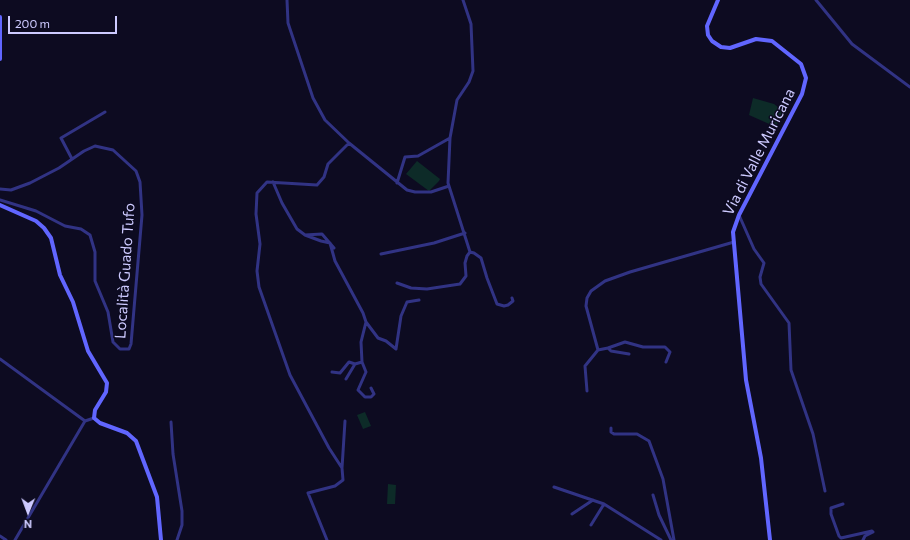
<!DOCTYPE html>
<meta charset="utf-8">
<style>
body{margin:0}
#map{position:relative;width:910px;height:540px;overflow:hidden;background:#0d0b21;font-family:Commissioner,sans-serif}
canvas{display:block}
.north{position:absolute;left:8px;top:492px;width:40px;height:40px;-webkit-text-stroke:3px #0d0b21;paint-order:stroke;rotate:181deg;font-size:11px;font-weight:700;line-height:16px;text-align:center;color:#cdcaff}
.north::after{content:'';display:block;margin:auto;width:14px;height:18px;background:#cdcaff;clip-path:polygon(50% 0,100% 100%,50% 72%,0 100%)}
.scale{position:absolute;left:8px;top:16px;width:109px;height:18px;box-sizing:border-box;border:2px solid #cdcaff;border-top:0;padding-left:5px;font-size:12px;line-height:14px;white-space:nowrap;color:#cdcaff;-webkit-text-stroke:3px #0d0b21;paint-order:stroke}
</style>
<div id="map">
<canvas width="910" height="540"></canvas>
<div class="north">N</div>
<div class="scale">200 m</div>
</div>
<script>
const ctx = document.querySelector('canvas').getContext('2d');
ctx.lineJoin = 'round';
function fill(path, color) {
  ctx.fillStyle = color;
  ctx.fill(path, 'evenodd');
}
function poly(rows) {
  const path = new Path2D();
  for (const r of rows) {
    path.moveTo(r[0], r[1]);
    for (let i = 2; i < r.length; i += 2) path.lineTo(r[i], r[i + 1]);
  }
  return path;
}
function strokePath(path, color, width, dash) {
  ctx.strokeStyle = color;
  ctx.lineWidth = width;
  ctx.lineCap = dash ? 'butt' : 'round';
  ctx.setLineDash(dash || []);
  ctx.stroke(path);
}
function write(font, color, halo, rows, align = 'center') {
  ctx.font = font + ' Commissioner,sans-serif';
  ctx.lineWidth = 3;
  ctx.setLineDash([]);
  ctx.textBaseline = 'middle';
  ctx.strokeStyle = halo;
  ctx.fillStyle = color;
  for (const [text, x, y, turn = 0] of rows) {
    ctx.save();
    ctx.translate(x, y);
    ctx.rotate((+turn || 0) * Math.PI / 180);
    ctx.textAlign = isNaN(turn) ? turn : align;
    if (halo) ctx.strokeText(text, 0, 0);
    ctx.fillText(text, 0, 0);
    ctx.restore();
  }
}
fill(poly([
 [753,98,774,104,783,111,776,127,749,115],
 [417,161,440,179,439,181,429,191,406,174],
 [365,412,371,426,363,429,357,415],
 [388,484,396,485,395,504,387,504]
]), '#0d2b28');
strokePath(poly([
 [287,0,288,23,313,98,325,120,349,143],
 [463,0,471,24,473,71,469,82,457,100,450,138,448,183,470,252],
 [816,0,852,44,910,87],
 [72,159,61,138,105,112],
 [273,182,282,203,297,229,305,235,322,234,334,248],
 [397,183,405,157,418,156,450,138],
 [0,189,11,190,30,183,59,168,84,151,95,146,113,150,136,171,140,182,142,215,131,344,129,349,120,349,113,342,108,312,95,281,95,252,90,235,81,229,65,226,36,211,0,200],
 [739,215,754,249,764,263,760,277,761,284,789,323,791,370,813,434,825,491],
 [305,235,321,241,330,243,335,261,363,313,366,322,361,342,362,362,366,372,358,390,365,397,371,397,374,394,371,388],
 [381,254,434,243,465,233],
 [397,283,411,288,427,289,460,284,466,276,465,263,467,256,470,252,474,253,481,258,487,278,497,304,504,306,508,305,513,301,512,298],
 [366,322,378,338,386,341,396,349,401,316,407,302,419,300],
 [608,348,625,342,643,347,665,347,670,352,666,362],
 [598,350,608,348,611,351,629,354],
 [0,359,85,421],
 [332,372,340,373,349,362,355,364],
 [346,379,355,364,362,362],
 [587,391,585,366,598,350,586,306,587,298,591,291,605,281,630,272,734,242],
 [171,422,173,454,182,511,182,525,177,540],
 [611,428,611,432,614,434,637,434,649,441,663,479,674,540],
 [342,468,345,421],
 [554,487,604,504,661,540],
 [653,495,659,515,671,540],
 [843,504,831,508,831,514,839,536,841,538,872,531,873,532,865,536,863,540],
 [572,514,593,500],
 [591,525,604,504],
 [0,536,6,540],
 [15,540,85,421,94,418],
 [327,540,308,493,335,486,343,480,342,468,329,448,290,375,259,287,257,271,260,244,256,214,257,193,267,182,317,185,324,177,328,164,349,143,407,190,415,192,431,192,449,186]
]), '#313384', 3);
strokePath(poly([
 [718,0,707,26,708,35,712,41,721,47,730,48,756,39,772,41,801,64,806,78,802,94,739,215,733,232,746,380,761,458,770,540],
 [0,17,0,59],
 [0,205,36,221,44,228,51,238,60,275,73,302,88,351,107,383,106,392,95,410,94,418,100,423,127,433,136,441,157,497,161,540]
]), '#6166ff', 4);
write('15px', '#cdcaff', '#0d0b21', [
 ["Via di Valle Muricana",759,152,-63],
 ["Località Guado Tufo",125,271,-86]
]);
</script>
